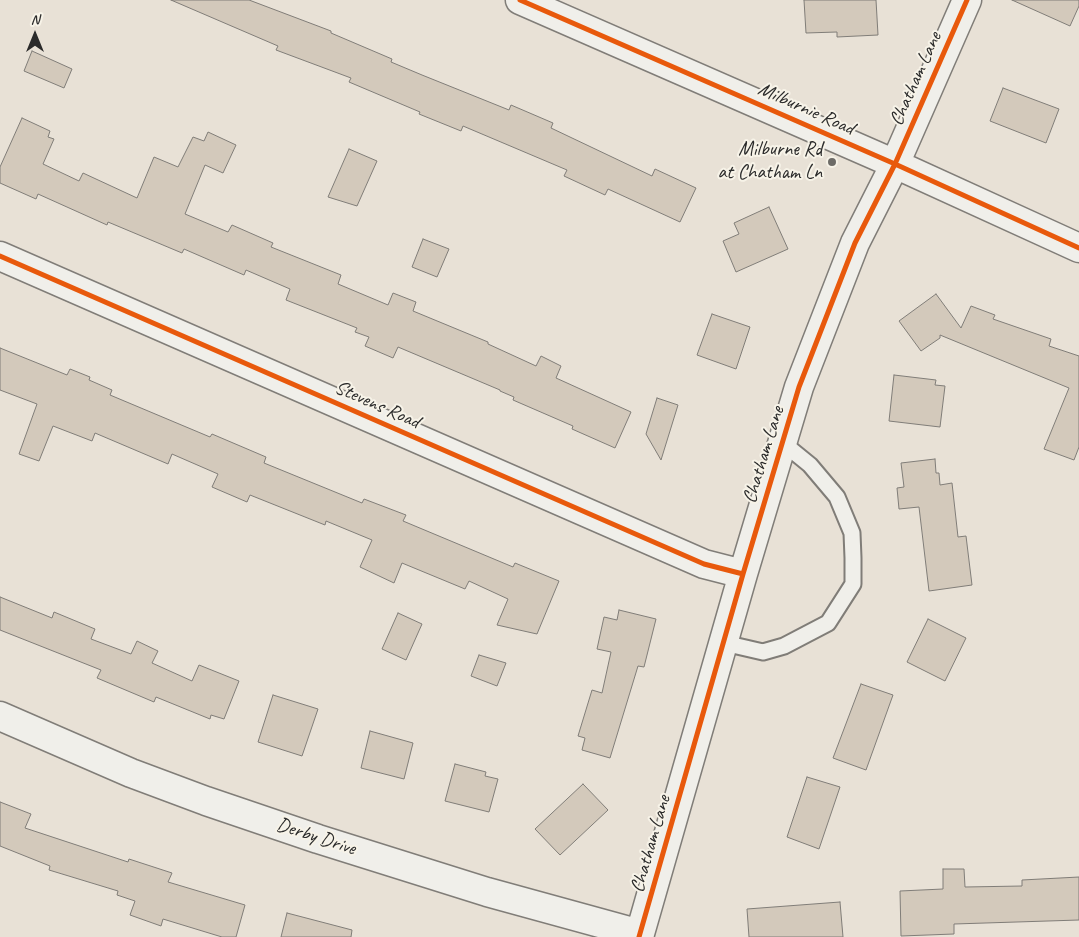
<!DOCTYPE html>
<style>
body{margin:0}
#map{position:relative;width:1079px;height:937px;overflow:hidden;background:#e8e1d6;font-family:Caveat,sans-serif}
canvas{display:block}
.north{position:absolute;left:10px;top:10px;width:50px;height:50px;-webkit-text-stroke:4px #f7f3e8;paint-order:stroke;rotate:0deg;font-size:14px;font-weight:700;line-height:20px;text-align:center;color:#2b2b2b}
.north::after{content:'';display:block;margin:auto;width:18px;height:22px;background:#2b2b2b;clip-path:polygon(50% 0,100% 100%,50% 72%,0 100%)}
</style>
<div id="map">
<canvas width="1079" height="937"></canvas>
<div class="north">N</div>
</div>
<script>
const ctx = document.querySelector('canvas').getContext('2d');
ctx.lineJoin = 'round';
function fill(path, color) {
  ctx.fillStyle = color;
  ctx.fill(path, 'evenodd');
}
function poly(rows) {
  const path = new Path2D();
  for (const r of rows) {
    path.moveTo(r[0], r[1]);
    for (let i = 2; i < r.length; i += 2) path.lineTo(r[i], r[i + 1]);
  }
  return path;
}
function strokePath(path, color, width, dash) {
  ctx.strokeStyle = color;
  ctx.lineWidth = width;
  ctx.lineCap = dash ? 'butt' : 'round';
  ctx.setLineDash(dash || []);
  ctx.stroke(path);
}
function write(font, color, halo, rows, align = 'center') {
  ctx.font = font + ' Caveat,sans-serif';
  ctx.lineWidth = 4;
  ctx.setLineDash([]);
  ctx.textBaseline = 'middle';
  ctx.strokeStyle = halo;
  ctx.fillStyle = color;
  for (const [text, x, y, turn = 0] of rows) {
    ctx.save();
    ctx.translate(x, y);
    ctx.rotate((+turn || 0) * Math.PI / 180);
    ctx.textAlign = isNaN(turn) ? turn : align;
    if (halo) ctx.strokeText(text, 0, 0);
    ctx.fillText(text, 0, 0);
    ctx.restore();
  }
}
const building = poly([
 [171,0,249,0,331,31,331,33,392,59,391,62,422,75,509,110,511,105,553,123,551,128,652,176,655,169,696,188,680,222,608,189,605,195,564,176,567,170,463,126,461,131,419,114,420,112,349,82,351,78,276,50,278,46,171,0],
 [804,0,876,0,878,35,837,37,837,32,806,33,804,0],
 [1012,0,1079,0,1079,6,1070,26,1012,0],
 [32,51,72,69,64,88,24,71,32,51],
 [1003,88,1059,109,1046,143,990,121,1003,88],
 [22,118,50,131,48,137,54,139,43,164,79,181,83,173,137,198,154,157,178,167,193,137,204,141,208,132,236,145,223,173,205,165,185,214,228,232,232,225,273,243,271,247,341,275,338,284,388,305,393,293,416,302,413,311,488,342,488,344,536,366,541,356,561,366,556,378,631,412,615,448,572,429,573,426,513,400,514,397,500,391,500,390,398,347,393,358,365,346,369,337,355,332,357,328,286,300,290,289,246,270,244,275,184,249,182,253,108,222,107,225,38,194,36,199,0,183,0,167,22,118],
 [349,149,377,161,357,206,328,197,349,149],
 [769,207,788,249,736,272,723,241,739,234,734,223,769,207],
 [423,239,449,249,437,277,412,267,423,239],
 [936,294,961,328,971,306,995,315,993,319,1051,339,1049,346,1079,356,1079,447,1074,460,1044,449,1069,388,940,335,940,338,921,351,899,321,936,294],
 [712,314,750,327,736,369,697,355,712,314],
 [0,348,67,375,70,369,90,377,89,380,112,390,110,395,210,437,212,434,266,457,264,463,362,503,364,499,406,515,403,521,513,567,515,563,559,581,537,634,497,625,508,599,469,581,465,589,402,563,394,583,360,567,372,540,326,521,325,525,250,495,247,502,212,487,218,474,172,454,168,464,95,433,92,441,53,426,39,461,19,454,37,404,0,390,0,348],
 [894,375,936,380,935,385,945,386,940,427,889,421,894,375],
 [657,398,678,405,661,460,646,434,657,398],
 [935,459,936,473,939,473,940,485,952,483,958,537,966,536,972,585,929,591,919,507,899,509,897,488,904,487,901,463,935,459],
 [0,597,52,618,54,612,95,629,91,639,131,654,137,641,158,651,152,663,192,681,199,665,239,681,224,719,211,715,210,719,156,697,154,702,97,678,101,670,0,630,0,597],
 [619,610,656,619,644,667,638,666,610,758,582,750,585,738,578,736,592,690,602,693,611,652,597,649,604,617,617,620,619,610],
 [398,613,422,624,406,660,382,649,398,613],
 [928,619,966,638,945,681,907,662,928,619],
 [479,655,506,663,497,686,471,676,479,655],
 [861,684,893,695,866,770,833,758,861,684],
 [273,695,318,709,302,756,258,742,273,695],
 [370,731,413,743,404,779,361,768,370,731],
 [455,764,486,772,485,776,498,779,489,812,445,801,455,764],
 [807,777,840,787,819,849,787,837,807,777],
 [583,784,608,810,560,855,535,829,583,784],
 [0,802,31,814,25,828,128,862,129,859,172,873,168,882,245,905,236,937,222,937,163,919,161,926,130,915,135,901,117,895,118,891,49,870,50,866,0,846,0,802],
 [943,869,964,869,965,887,1022,886,1022,880,1079,877,1079,920,954,924,954,934,901,936,900,891,943,889,943,869],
 [840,902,843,937,749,937,747,909,840,902],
 [287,913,352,930,351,937,281,937,287,913]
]);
fill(building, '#d3c9bb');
strokePath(building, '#807d78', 1);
const service = poly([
 [724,643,763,652,784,646,828,623,853,584,853,558,852,533,837,497,810,465,783,443]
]);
const minor = poly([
 [0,256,704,564,743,574],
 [0,716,131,773,206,801,318,839,487,892,640,934],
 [639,937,743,574,799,387,855,243,895,164]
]);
const tertiary = poly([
 [520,0,895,164,1079,248],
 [895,164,967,0]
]);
strokePath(service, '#807d78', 19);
strokePath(minor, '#807d78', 31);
strokePath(tertiary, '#807d78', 31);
strokePath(service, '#f0efea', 15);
strokePath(minor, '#f0efea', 28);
strokePath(tertiary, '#f0efea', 28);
strokePath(poly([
 [520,0,895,164,1079,248],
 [0,256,704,564,743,574],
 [639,937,743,574,799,387,855,243,895,164,967,0]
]), '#e8590c', 5);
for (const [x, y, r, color] of [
 [832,162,5,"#6d6b67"]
]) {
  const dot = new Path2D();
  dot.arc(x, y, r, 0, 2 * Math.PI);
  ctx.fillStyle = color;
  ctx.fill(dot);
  strokePath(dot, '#f7f3e8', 2);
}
write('20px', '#2b2b2b', '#f7f3e8', [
 ["Chatham Lane",916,79,-66],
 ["Milburnie Road",806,109,24],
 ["Stevens Road",377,405,24],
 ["Chatham Lane",764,455,-73],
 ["Derby Drive",316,837,18],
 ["Chatham Lane",651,844,-74]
]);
write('20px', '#2b2b2b', '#f7f3e8', [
 ["Milburne Rd",822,150],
 ["at Chatham Ln",822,173]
], 'right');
</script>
